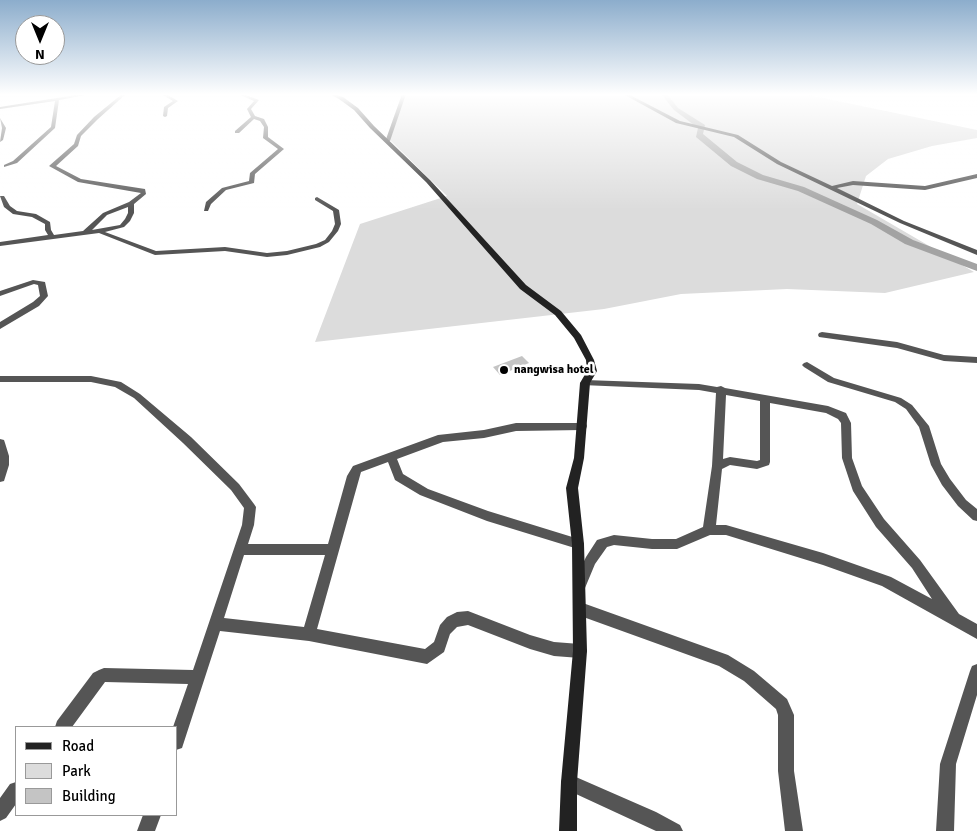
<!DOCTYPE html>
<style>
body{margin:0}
#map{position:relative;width:977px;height:831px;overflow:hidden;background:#fff;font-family:Signika,sans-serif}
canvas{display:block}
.legend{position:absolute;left:15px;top:726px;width:162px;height:90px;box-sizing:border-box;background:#fff;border:1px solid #999;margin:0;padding:6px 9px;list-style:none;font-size:15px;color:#000}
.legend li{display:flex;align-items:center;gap:10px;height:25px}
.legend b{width:25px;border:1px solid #999}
.north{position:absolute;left:15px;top:15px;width:50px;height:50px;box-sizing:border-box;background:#fff;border:1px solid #999;border-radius:50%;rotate:180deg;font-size:14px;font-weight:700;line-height:20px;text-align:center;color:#000}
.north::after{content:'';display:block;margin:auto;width:18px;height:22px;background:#000;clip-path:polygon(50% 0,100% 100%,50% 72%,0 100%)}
</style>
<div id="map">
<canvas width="977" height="831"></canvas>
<ul class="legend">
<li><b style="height:6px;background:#222"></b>Road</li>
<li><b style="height:14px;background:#dcdcdc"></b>Park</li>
<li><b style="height:14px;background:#c4c4c4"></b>Building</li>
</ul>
<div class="north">N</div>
</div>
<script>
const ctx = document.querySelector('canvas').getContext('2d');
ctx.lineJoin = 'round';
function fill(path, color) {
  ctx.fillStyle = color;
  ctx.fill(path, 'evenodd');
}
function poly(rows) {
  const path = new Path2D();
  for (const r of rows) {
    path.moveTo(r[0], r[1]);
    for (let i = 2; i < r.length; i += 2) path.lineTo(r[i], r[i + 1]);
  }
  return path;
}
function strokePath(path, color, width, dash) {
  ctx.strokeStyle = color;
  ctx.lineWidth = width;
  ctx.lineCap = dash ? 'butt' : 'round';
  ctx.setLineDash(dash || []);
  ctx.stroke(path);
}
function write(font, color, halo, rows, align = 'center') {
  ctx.font = font + ' Signika,sans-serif';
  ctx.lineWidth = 5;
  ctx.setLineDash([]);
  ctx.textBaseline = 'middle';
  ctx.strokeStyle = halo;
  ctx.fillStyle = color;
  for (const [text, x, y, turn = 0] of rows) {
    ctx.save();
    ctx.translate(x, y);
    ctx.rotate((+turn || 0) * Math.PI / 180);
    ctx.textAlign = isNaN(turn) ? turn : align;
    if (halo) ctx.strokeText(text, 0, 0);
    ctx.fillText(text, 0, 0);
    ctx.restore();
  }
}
fill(poly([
 [405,94,804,94,977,130,977,138,932,146,888,159,866,176,857,204,974,272,885,293,787,289,681,294,604,309,315,342,360,224,447,196,390,140]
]), '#dcdcdc');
fill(poly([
 [661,94,667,94,678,108,705,125,703,134,737,162,763,175,804,187,877,220,913,240,977,264,977,271,905,244,871,224,798,191,757,179,731,166,696,137,698,128,674,110,661,94]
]), '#a3a3a3');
fill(poly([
 [522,356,529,363,500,375,493,367]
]), '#c4c4c4');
fill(poly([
 [82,94,91,94,59,100,55,128,17,163,4,167,4,165,13,161,51,127,55,101,0,109,0,107,82,94],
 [122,94,126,94,98,119,81,136,78,146,56,166,81,179,145,189,146,194,134,204,134,213,130,221,124,227,105,232,156,251,225,247,267,253,287,251,316,244,325,240,332,231,335,224,333,211,315,200,315,198,317,197,339,210,341,224,338,231,329,242,320,247,287,255,267,257,225,251,155,255,99,233,0,246,0,242,48,235,45,230,45,224,32,217,13,214,4,207,0,196,4,196,10,206,17,211,36,214,50,222,51,230,54,235,83,231,103,213,129,202,141,193,78,182,49,166,74,144,77,135,94,117,122,94],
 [128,207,128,213,125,219,120,225,92,230,107,215,128,207],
 [161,94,166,94,178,101,168,108,167,116,165,117,163,116,164,107,173,101,161,94],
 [238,94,243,94,259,100,251,109,255,116,264,119,268,127,268,137,284,149,255,174,254,183,226,190,211,204,208,211,204,211,206,202,222,188,249,181,250,173,278,149,263,138,264,127,260,121,254,119,239,133,235,133,235,131,251,117,247,109,254,101,238,94],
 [402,94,406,94,390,141,385,142,402,94],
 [623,94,628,94,680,121,738,135,781,162,832,186,853,181,925,186,977,174,977,178,925,190,853,185,837,188,904,221,977,250,977,255,900,223,777,164,734,137,676,123,623,94],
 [0,118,6,128,3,140,0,142,2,128,0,118],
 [33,280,45,282,48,296,39,306,0,329,0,322,33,302,40,296,38,285,34,284,0,296,0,291,33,280],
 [822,332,897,342,944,355,977,357,977,363,944,361,897,348,819,337,818,335,819,333,822,332],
 [807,362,834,378,901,398,912,405,929,426,941,464,950,479,966,500,977,509,977,521,973,520,958,506,942,485,931,465,919,427,906,409,895,402,828,382,804,367,802,365,804,363,807,362],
 [0,376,91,376,121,382,140,394,191,437,239,484,254,504,256,507,254,525,248,544,328,544,347,476,353,466,438,435,484,430,516,423,586,423,587,426,586,429,582,430,516,431,484,438,443,442,397,459,403,474,428,489,488,511,582,540,584,544,582,548,578,549,487,521,420,495,395,480,388,462,361,472,317,629,425,649,434,642,440,625,447,617,457,612,468,611,530,635,554,642,580,644,585,646,587,651,585,656,580,658,554,656,530,649,468,625,457,627,450,634,444,652,427,664,309,641,220,631,182,748,176,750,176,727,173,727,188,684,105,682,72,727,55,727,57,721,93,673,99,670,104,668,193,670,242,525,244,508,231,490,183,443,134,398,115,387,91,382,0,382,0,376],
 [244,555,325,555,304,627,224,618,244,555],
 [585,380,699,384,717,387,721,386,725,388,828,406,846,413,851,423,852,458,862,486,884,519,920,560,959,614,977,624,977,639,882,586,823,565,726,535,710,535,677,549,652,549,614,545,607,547,595,564,585,588,580,590,575,588,573,584,586,557,597,540,614,535,652,539,676,539,703,527,712,466,716,393,699,390,582,385,580,383,585,380],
 [726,395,760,401,760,460,757,461,730,457,723,459,726,395],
 [770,403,826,413,838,419,841,423,842,458,853,491,876,527,912,568,932,599,891,577,823,553,726,525,716,525,722,469,730,465,757,469,769,465,770,462,770,403],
 [0,439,4,440,5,443,9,456,9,465,4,481,0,482,0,439],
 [580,602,728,655,754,671,787,699,794,715,794,771,803,831,785,831,778,771,778,715,776,709,744,681,719,666,575,614,573,609,575,604,580,602],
 [977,664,977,695,956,764,954,831,936,831,940,764,970,671,972,666,977,664],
 [569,774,656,812,680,825,683,831,656,831,563,788,561,782,563,776,569,774],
 [16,782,16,804,6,818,0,821,0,798,10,784,16,782],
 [143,815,161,815,155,831,137,831,143,815]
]), '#555');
fill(poly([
 [329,94,334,94,343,97,358,108,374,126,430,180,526,285,561,311,581,335,594,360,597,371,590,383,584,458,578,488,584,544,587,651,577,782,577,831,559,831,561,782,573,651,572,544,566,488,574,458,580,383,587,371,586,360,574,338,555,315,520,289,426,182,370,128,354,110,339,99,329,94]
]), '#222');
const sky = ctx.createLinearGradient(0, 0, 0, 210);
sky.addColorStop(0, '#8cadcc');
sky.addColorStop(0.45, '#fff');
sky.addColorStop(1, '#ffffff00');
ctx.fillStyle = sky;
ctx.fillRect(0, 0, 977, 210);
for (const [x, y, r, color] of [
 [504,370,5,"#000"]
]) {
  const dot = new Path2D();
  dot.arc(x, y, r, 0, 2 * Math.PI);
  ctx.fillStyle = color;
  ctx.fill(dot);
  strokePath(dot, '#fff', 2);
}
write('bold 12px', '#000', '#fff', [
 ["nangwisa hotel",514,370]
], 'left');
</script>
